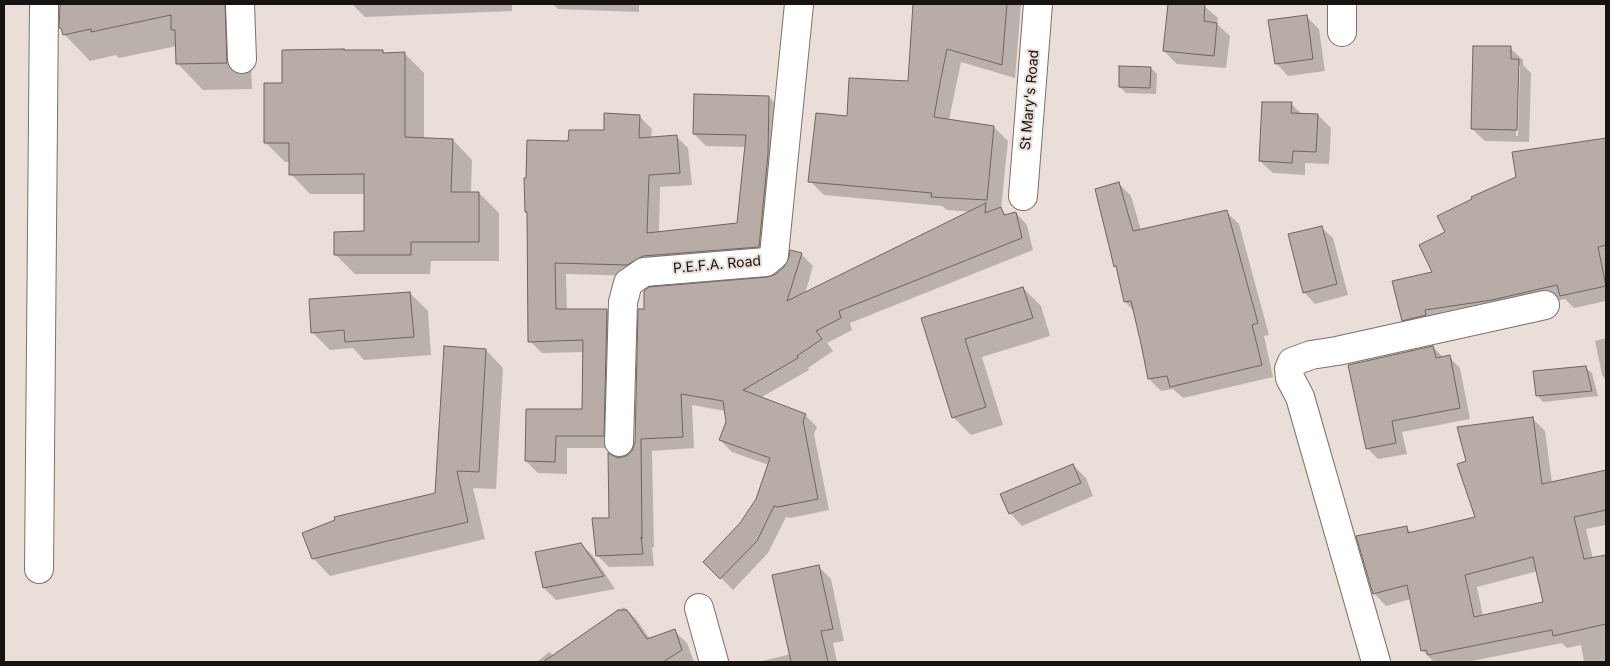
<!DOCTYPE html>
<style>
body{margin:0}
#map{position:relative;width:1610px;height:666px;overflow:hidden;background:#eaded8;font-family:Inter,sans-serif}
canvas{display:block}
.frame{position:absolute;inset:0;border:5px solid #171311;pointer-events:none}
</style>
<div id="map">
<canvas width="1610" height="666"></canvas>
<div class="frame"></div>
</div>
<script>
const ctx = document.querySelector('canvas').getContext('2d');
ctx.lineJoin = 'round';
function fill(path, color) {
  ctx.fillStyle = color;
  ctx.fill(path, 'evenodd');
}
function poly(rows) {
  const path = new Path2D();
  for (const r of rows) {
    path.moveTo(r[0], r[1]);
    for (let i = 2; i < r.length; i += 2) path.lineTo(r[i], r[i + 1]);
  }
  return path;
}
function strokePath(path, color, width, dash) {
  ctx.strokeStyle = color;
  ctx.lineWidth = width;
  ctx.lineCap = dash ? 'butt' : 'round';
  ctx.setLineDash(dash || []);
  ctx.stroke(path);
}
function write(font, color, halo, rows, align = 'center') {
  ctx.font = font + ' Inter,sans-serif';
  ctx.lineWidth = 4;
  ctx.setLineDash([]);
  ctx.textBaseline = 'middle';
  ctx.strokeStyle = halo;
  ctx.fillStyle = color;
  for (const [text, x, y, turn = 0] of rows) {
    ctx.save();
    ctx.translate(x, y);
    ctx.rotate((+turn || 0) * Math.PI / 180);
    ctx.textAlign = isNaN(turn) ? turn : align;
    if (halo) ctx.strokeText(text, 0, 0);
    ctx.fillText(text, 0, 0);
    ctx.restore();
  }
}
fill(poly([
 [61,4,248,4,252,89,203,90,177,63,177,46,119,58,116,55,90,61,64,34,61,28],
 [352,4,512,4,512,11,365,17],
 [553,4,639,4,639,12,558,9],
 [914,4,1021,4,1015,78,961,62,949,120,994,127,1008,141,1001,209,1007,216,1016,213,1027,225,1033,250,850,323,852,330,827,343,833,351,808,368,809,370,760,398,805,415,817,427,814,434,829,510,790,518,786,517,768,553,733,590,705,562,741,524,757,500,769,465,732,452,720,440,727,422,725,411,692,405,694,448,652,451,654,548,652,547,654,566,609,567,597,555,610,519,618,459,627,457,633,451,636,443,768,279,777,275,785,268,791,251,802,255,813,266,805,294,972,212,947,210,942,206,824,195,810,181,849,118,909,82],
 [1169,4,1202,4,1218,18,1217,24,1230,36,1226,68,1177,64,1164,51],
 [1306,16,1319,29,1325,71,1288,76,1276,63],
 [1510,48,1523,60,1523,65,1531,73,1529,142,1485,141,1472,129],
 [1518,64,1520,66,1518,136,1516,136],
 [382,51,385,54,404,53,424,73,424,139,453,140,472,160,471,193,479,193,499,213,499,261,431,261,430,274,355,274,335,254,365,233,365,194,310,194,291,174,291,162,285,162,265,142,283,85],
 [1151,68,1157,74,1156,94,1126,93,1120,87],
 [769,97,781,109,771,259,640,276,566,274,567,310,607,310,619,322,615,448,567,448,567,474,538,473,526,461,583,410,584,352,542,353,530,341,528,214,526,212,570,142,605,131,640,117,652,129,651,138,676,136,688,148,692,185,660,187,659,233,738,225,746,147,706,146,694,134],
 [1291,104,1302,114,1318,115,1331,128,1329,164,1305,163,1305,175,1273,173,1260,161],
 [1606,139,1606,301,1574,308,1565,299,1416,333,1403,320,1434,273,1447,233,1517,177,1514,153],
 [1119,184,1131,196,1141,230,1226,212,1239,224,1269,335,1264,336,1273,377,1183,398,1173,389,1161,391,1149,379,1134,311,1125,302,1117,268,1116,266],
 [1321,227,1333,238,1348,295,1315,304,1304,292],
 [1023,288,1041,306,1050,336,982,357,1003,425,971,435,953,417,923,319],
 [410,293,428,311,431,355,364,360,353,348,330,350,312,332],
 [1606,338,1606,380,1602,375,1595,341],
 [1433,347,1444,358,1449,357,1460,368,1470,419,1402,432,1407,454,1378,459,1367,448],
 [486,350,503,368,496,489,473,488,485,539,330,576,313,558,336,521,436,494],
 [1585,367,1592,373,1598,396,1543,402,1537,395],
 [1532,418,1545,431,1552,483,1606,472,1606,525,1586,529,1593,559,1606,556,1606,662,1584,662,1581,645,1567,648,1562,643,1467,662,1434,662,1422,650,1411,599,1386,606,1374,593,1406,527,1412,533,1476,518,1467,462],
 [1538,571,1544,603,1483,616,1477,587],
 [1073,465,1086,478,1093,496,1022,526,1010,513],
 [581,544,594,557,615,589,556,600,544,588],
 [818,566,831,579,844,641,833,643,837,662,758,662,791,654],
 [624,607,636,619,650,639,674,631,687,643,694,662,537,662,549,652,554,656]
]), '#0003');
const building = poly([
 [60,4,225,4,227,63,176,64,175,30,171,30,171,15,91,32,91,29,63,35,61,28,59,28,60,4],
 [913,4,1007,4,1002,65,947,49,940,83,934,117,994,126,987,200,931,197,932,193,808,182,816,113,847,116,849,78,908,81,913,4],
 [1168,4,1205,4,1204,21,1217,23,1214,56,1163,51,1168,4],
 [1307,15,1313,59,1275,64,1268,20,1307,15],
 [1473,46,1511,46,1511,59,1519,59,1517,130,1471,129,1473,46],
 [344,49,344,50,383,50,383,53,405,52,405,137,453,139,451,192,479,192,479,242,411,242,411,255,334,255,334,232,364,231,364,174,289,175,289,143,264,143,264,83,282,83,282,50,344,49],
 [1119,66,1151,67,1150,88,1119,87,1119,66],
 [694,94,769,96,768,154,759,247,643,256,627,265,555,263,556,309,607,309,604,436,556,436,555,462,525,461,526,409,582,409,583,340,528,342,527,212,525,212,524,178,526,178,527,140,568,141,569,130,604,130,604,113,640,115,639,138,677,135,680,173,649,175,647,233,737,223,746,135,693,134,694,94],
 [1262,102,1292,102,1291,113,1318,114,1316,152,1293,151,1292,163,1259,161,1262,102],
 [1606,138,1606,245,1598,247,1606,286,1560,296,1557,285,1492,300,1425,310,1426,315,1402,321,1392,281,1432,272,1419,245,1445,232,1437,216,1472,199,1471,197,1516,177,1512,152,1606,138],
 [1119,182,1133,231,1227,210,1258,323,1252,325,1262,365,1170,387,1167,376,1148,379,1141,344,1131,301,1124,302,1116,266,1114,267,1110,250,1095,189,1119,182],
 [986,203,985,213,1001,207,1004,215,1016,212,1022,238,839,311,841,318,816,331,822,339,797,356,798,358,743,390,806,414,803,421,818,499,778,507,774,506,757,541,720,579,703,562,740,523,756,499,770,458,719,440,726,422,723,401,681,394,683,437,641,439,642,539,641,537,643,554,596,556,592,518,609,518,608,453,618,458,626,456,632,451,635,443,638,309,644,309,644,291,649,287,768,277,776,274,784,267,789,257,790,250,802,253,787,301,986,203],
 [1322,226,1337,284,1303,293,1288,234,1322,226],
 [1023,287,1033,318,965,339,986,407,952,418,921,318,1023,287],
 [410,292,414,337,345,342,344,330,311,333,309,299,410,292],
 [444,346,486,349,479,472,457,471,468,522,312,559,302,533,335,520,334,517,435,493,444,346],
 [1433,346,1436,358,1450,355,1460,408,1392,421,1396,443,1366,449,1348,365,1433,346],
 [1586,366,1592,391,1536,396,1533,371,1586,366],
 [1533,417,1542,484,1606,470,1606,510,1574,517,1584,559,1606,555,1606,624,1553,636,1552,630,1428,655,1426,650,1421,651,1407,585,1373,594,1356,536,1407,526,1408,533,1475,517,1457,464,1466,461,1457,427,1533,417],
 [1533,557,1543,602,1474,617,1465,575,1533,557],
 [1073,464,1081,483,1009,514,1000,494,1073,464],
 [581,543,604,576,543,588,535,552,581,543],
 [819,565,833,629,821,631,828,662,791,662,772,575,819,565],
 [618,610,627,610,647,639,675,629,682,650,663,662,543,662,618,610]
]);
fill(building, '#b7aca6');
strokePath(building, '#6e645e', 1);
const minor = poly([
 [240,4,242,59],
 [1342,32,1342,4],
 [1023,196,1038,4],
 [619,442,623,302,628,283,644,272,766,262,774,255,799,4],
 [39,569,44,4],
 [699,608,714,662],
 [1376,662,1300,397,1290,378,1289,369,1292,362,1311,355,1337,351,1545,305]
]);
strokePath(minor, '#7c716c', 30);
strokePath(minor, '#fff', 28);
write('14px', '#171311', '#eaded8', [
 ["St Mary's Road",1030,100,-85],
 ["P.E.F.A. Road",717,265,-5]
]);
</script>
